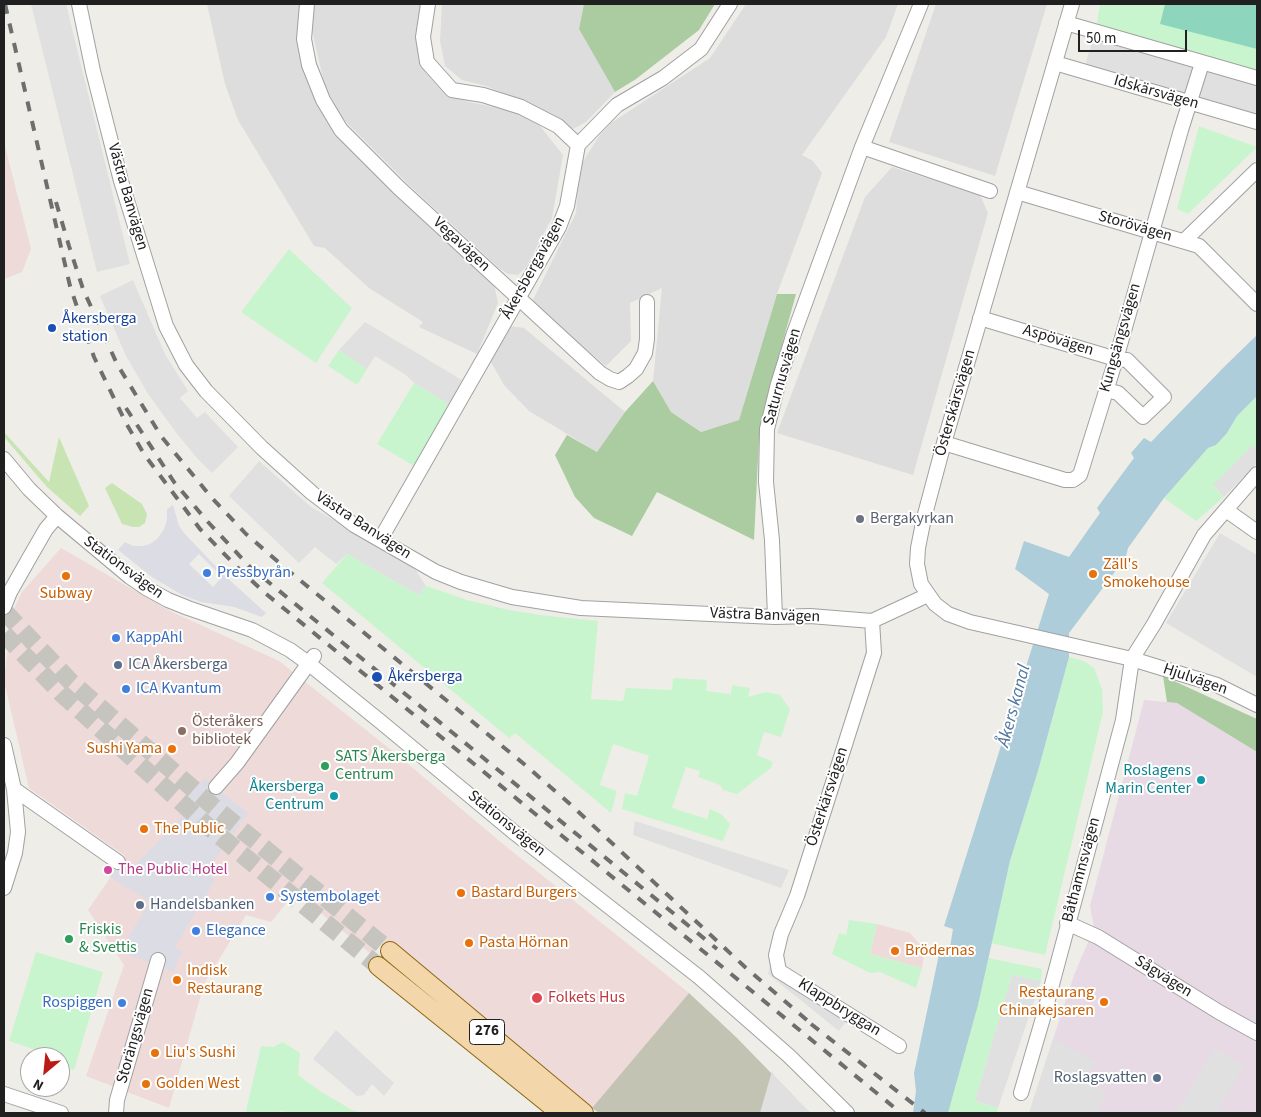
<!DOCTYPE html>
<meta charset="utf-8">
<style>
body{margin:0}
#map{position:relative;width:1261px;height:1117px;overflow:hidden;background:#efede7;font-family:"Source Sans 3",sans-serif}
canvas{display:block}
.frame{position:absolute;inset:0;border:5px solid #202020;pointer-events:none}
.north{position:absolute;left:20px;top:1047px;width:50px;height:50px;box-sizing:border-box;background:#fff;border:1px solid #a6a6a6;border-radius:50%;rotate:208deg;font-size:14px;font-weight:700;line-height:20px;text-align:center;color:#202020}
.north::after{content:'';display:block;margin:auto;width:18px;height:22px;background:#bc1a14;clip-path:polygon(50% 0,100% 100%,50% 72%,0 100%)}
.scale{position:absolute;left:1078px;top:30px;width:109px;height:22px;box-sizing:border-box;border:2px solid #202020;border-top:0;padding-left:6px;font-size:15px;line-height:18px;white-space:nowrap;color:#202020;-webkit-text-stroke:4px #fff;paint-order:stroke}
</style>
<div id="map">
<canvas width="1261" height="1117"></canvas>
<div class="frame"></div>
<div class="north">N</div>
<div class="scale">50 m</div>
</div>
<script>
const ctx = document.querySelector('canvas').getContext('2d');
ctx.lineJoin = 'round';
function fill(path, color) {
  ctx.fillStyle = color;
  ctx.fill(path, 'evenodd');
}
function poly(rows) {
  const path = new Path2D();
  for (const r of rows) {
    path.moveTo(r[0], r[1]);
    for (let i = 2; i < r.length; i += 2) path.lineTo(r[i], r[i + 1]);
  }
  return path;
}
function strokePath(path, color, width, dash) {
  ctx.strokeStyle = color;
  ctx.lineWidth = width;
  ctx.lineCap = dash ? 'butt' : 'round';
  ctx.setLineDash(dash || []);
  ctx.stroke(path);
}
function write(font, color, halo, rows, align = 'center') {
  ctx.font = font + ' "Source Sans 3",sans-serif';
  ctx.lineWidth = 4;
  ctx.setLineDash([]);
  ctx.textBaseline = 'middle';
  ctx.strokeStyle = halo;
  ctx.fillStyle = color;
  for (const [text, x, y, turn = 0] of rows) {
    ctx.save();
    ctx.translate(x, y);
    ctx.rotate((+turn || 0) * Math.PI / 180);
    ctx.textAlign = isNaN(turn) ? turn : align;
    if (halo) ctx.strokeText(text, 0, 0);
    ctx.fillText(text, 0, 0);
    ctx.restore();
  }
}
fill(poly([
 [207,4,300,4,314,93,338,137,494,284,498,303,477,354,419,327,423,322,369,288,325,248,314,246,238,120,225,84],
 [312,4,421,4,417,47,426,73,442,91,469,102,509,110,536,121,563,155,552,218,526,267,518,275,508,274,499,268,409,185,340,116,324,83,310,21],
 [442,4,584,4,579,29,615,92,586,122,573,129,529,104,486,86,462,80,445,66,440,41],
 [746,4,898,4,886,37,802,155,813,161,822,173,777,294,739,420,701,432,671,412,653,381,662,288,630,303,631,341,606,366,531,304,576,213,579,168,599,136,611,123,710,58],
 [936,4,1047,4,995,176,889,142],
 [892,167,980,195,988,213,913,475,777,433,865,197],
 [509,326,524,328,625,412,597,452,529,411,504,385,491,362]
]), '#dedddd');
fill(poly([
 [4,142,31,249,22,272,4,279],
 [61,548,170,611,279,661,395,753,503,844,689,993,592,1108,385,941,371,954,295,892,271,922,246,915,204,984,169,1108,86,1076,124,965,88,910,125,856,29,788,4,681,12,613,22,592],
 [877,924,910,933,925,950,922,968,870,954]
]), '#eedad9');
fill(poly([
 [1144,700,1177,703,1257,752,1257,1113,1029,1113,1074,975,1094,928,1090,906]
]), '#e8dae5');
fill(poly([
 [689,993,736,1037,810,1113,599,1113,592,1108]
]), '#c3c3b4');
fill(poly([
 [4,432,49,482,59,437,89,506,80,516,47,487,4,437],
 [112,483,142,504,147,514,145,523,139,527,133,527,122,524,105,488]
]), '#c9e4b3');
fill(poly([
 [584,4,715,4,699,30,636,79,615,92,579,29],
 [777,294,796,294,778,359,759,438,754,540,657,492,632,536,594,518,575,497,555,455,567,435,597,452,625,412,653,381,671,412,701,432,739,420],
 [1163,676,1257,719,1257,752,1177,703,1167,702]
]), '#abcba0');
fill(poly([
 [1100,4,1257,4,1257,75,1096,29],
 [1199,126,1257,147,1188,214,1177,209],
 [289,249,352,308,316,363,241,312],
 [339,350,367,369,357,385,328,366],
 [414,383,450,405,414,466,377,444],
 [1257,396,1257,449,1253,445,1213,486,1224,497,1196,521,1164,498,1208,448,1216,445,1227,433,1237,416],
 [347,554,419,595,426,586,467,600,509,610,540,615,598,621,591,699,623,701,626,688,672,690,673,678,707,680,706,691,731,694,732,685,750,688,748,697,766,692,780,695,790,709,781,737,764,732,757,755,773,762,771,768,737,794,723,790,720,785,698,777,700,771,686,767,672,808,707,819,710,809,721,814,730,824,723,841,622,809,625,793,637,796,649,756,613,744,600,785,617,791,611,813,515,733,509,738,322,583],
 [1069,657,1084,661,1094,668,1102,689,1103,712,1045,955,991,943,1011,858,1038,771],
 [849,920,877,924,870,954,922,968,916,988,880,972,870,973,832,954,839,933,846,935],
 [36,952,103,972,74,1070,60,1066,60,1057,46,1057,36,1050,9,1041],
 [988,958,1042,969,1041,981,1012,975,975,1101,998,1108,997,1113,951,1113,948,1111,978,1005],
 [283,1042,300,1053,298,1075,320,1091,352,1110,361,1113,288,1113,281,1110,280,1113,250,1113,246,1111,261,1046,273,1047]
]), '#c9f5ce');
fill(poly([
 [1165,4,1257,4,1257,49,1160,24]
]), '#8dd6bd');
fill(poly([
 [31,4,66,4,130,264,97,272],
 [1096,29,1257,75,1257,124,1083,72],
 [133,280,165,354,188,391,180,398,197,418,205,412,238,447,212,473,197,458,178,435,148,394,126,356,100,296],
 [365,322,462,380,450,405,414,383,406,375,375,356,367,369,339,350],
 [1253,445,1257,449,1257,463,1224,497,1213,485],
 [259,461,311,507,411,563,426,586,419,595,347,554,336,564,315,547,299,563,229,496],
 [1220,533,1257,555,1257,677,1166,623],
 [635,821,752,858,789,870,781,888,633,835],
 [770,966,847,1020,839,1031,768,974],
 [1012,975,1041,981,998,1108,975,1101],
 [336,1030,394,1083,384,1096,372,1084,364,1095,357,1096,313,1059],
 [1053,1039,1097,1062,1084,1081,1107,1093,1098,1109,1105,1113,1029,1113],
 [1215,1048,1244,1066,1216,1113,1175,1113],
 [772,1071,775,1076,810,1113,760,1113]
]), '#e0e0e0');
fill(poly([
 [173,505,179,526,184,533,224,575,266,613,262,617,234,607,201,602,182,595,152,577,118,550,125,542,133,546,143,546,150,544,158,538,164,529,167,520,167,509],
 [199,554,222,577,213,587,189,564],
 [205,779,248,813,206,872,215,880,175,947,182,951,173,972,125,953,129,936,150,902,109,876,115,867,124,860,134,866,186,813,178,806]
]), '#dcdce5');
fill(poly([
 [1257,335,1257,396,1237,416,1227,433,1216,445,1208,448,1164,498,1128,548,1126,556,1114,573,1069,633,1069,657,1038,771,1010,861,978,1005,948,1113,913,1113,916,1091,914,1073,941,945,950,947,953,929,944,926,1049,594,1015,569,1024,541,1069,557,1100,513,1097,508,1134,458,1131,453,1144,438,1151,442,1226,365]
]), '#accdd9');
strokePath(poly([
 [4,611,71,682,215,808,390,951],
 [4,634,61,693,205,824,378,966]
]), '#c6c4bf', 18, [18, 9]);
const minor = poly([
 [79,4,93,71,121,181,166,326,186,365,206,391,262,448,312,493,354,525,436,572,461,582,512,597,581,608,775,617,810,616,872,621,928,595],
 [307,4,304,39,309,65,323,100,341,130,398,187,600,373,610,379,619,382,628,376,636,369,645,353,647,339,647,302],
 [428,4,423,37,427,62,452,90,483,95,521,107,558,126,578,145],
 [1072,4,944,443,924,518,918,548,917,564,921,584,935,604,948,614,970,622,1132,659,1217,685,1257,705],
 [1066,23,1257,78],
 [1055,63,1257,122],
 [862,147,990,191],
 [1017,192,1199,246,1257,304],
 [1184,241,1257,170],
 [980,318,1116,359,1127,360,1164,397,1143,417,1118,393,1106,390],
 [944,443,1065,480,1073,480,1080,475,1116,359,1181,130,1202,63],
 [4,459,29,489,57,516,130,577,146,588,168,600,188,608,252,630,290,650,308,663,381,722,516,834,699,977,789,1056,847,1113],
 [1226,510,1257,532],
 [380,540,559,227,567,206,578,145,617,105,663,78,701,49,730,4],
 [4,607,10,592,31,555,46,529,57,516],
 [775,617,772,540,766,482,767,429,778,384,793,336,862,147,921,4],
 [872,621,874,653,797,896,781,934,776,955,779,971,899,1046],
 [4,745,14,789,18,832,15,853,4,888],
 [216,787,237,763,314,656],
 [14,789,118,862],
 [1067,923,1098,937,1219,1012,1257,1033],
 [1021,1093,1043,1018,1123,720,1132,659,1154,624,1204,535,1257,474],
 [4,1094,61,1113],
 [116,1113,117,1100,158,960]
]);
const major = poly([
 [390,951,584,1113],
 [378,966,560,1113]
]);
strokePath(minor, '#a1a1a1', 16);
strokePath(major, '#8d680f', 20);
strokePath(minor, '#fff', 14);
strokePath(major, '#f3d6a9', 18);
strokePath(poly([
 [5,4,70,286,94,357,126,423,144,454,200,529,236,566,265,593,901,1113],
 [56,202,69,246,83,289,117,364,161,436,211,497,246,534,290,572,524,764,570,804,745,967,815,1027],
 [126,408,174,482,208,522,250,567,717,949],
 [811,1024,925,1113]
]), '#6e6e6e', 4, [10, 10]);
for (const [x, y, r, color] of [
 [52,328,5,"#1a4fb4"],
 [860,519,5,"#6b7280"],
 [207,573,5,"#3f7fe0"],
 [1093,574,5,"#e8710a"],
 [66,576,5,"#e8710a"],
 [116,638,5,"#3f7fe0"],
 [118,665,5,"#5c6f8a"],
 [377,677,6,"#1a4fb4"],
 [126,689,5,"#3f7fe0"],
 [182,731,5,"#8d6e63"],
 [172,749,5,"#e8710a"],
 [325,766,5,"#2e9e5b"],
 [1201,780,5,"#0f9aa8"],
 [334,796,5,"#0f9aa8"],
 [144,829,5,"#e8710a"],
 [108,870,5,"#d1479c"],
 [461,893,5,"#e8710a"],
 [270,897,5,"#3f7fe0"],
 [140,905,5,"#5c6f8a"],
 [196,931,5,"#3f7fe0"],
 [69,939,5,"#2e9e5b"],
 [469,943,5,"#e8710a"],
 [895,951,5,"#e8710a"],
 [177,980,5,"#e8710a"],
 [537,998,6,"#e0444e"],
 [1104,1002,5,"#e8710a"],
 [122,1003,5,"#3f7fe0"],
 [155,1053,5,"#e8710a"],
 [1157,1078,5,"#5c6f8a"],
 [146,1084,5,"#e8710a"]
]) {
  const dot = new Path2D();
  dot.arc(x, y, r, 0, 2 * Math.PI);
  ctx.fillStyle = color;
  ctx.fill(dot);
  strokePath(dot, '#fff', 2);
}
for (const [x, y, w] of [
 [487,1032,35]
]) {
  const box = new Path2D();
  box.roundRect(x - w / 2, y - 12.5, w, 25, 4);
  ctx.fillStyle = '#fff';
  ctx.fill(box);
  strokePath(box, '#202020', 1);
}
write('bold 15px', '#202020', null, [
 ["276",487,1032]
]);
write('16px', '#202020', '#fff', [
 ["Idskärsvägen",1156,93,16],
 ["Västra Banvägen",127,197,74],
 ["Storövägen",1135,227,16],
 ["Vegavägen",461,245,43],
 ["Åkersbergavägen",534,268,-61],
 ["Kungsängsvägen",1121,338,-74],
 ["Aspövägen",1058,341,17],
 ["Saturnusvägen",783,377,-74],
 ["Österskärsvägen",956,403,-74],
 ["Västra Banvägen",363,526,33],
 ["Stationsvägen",123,568,36],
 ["Västra Banvägen",765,616,2],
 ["Hjulvägen",1195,680,19],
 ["Österkärsvägen",828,797,-72],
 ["Stationsvägen",506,824,39],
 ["Båthamnsvägen",1082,870,-75],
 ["Sågvägen",1163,977,32],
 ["Klappbryggan",839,1008,32],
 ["Storängsvägen",136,1036,-74]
]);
write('16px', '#164399', '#fff', [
 ["Åkersberga",62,319],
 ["station",62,337],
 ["Åkersberga",388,677]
], 'left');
write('16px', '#5b616d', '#fff', [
 ["Bergakyrkan",870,519]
], 'left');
write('16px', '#c56008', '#fff', [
 ["Zäll's",1103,565],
 ["Smokehouse",1103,583],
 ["Subway",66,594,"center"],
 ["Sushi Yama",162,749,"right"],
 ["The Public",154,829],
 ["Bastard Burgers",471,893],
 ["Pasta Hörnan",479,943],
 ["Brödernas",905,951],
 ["Indisk",187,971],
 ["Restaurang",187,989],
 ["Restaurang",1094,993,"right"],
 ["Chinakejsaren",1094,1011,"right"],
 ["Liu's Sushi",165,1053],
 ["Golden West",156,1084]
], 'left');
write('16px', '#366cbe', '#fff', [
 ["Pressbyrån",217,573],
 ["KappAhl",126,638],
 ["ICA Kvantum",136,689],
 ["Systembolaget",280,897],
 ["Elegance",206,931],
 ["Rospiggen",112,1003,"right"]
], 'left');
write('16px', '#4e5e75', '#fff', [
 ["ICA Åkersberga",128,665],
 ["Handelsbanken",150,905],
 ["Roslagsvatten",1147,1078,"right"]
], 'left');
write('16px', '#785e54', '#fff', [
 ["Österåkers",192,722],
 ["bibliotek",192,740]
], 'left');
write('16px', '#27864d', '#fff', [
 ["SATS Åkersberga",335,757],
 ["Centrum",335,775],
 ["Friskis",79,930],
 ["& Svettis",79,948]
], 'left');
write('16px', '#0d838f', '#fff', [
 ["Roslagens",1191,771],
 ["Marin Center",1191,789],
 ["Åkersberga",324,787],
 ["Centrum",324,805]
], 'right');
write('16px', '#b23c85', '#fff', [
 ["The Public Hotel",118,870]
], 'left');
write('16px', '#be3a42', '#fff', [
 ["Folkets Hus",548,998]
], 'left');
write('italic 18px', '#5276a0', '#fff', [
 ["Åkers kanal",1015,706,-75]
]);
</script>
